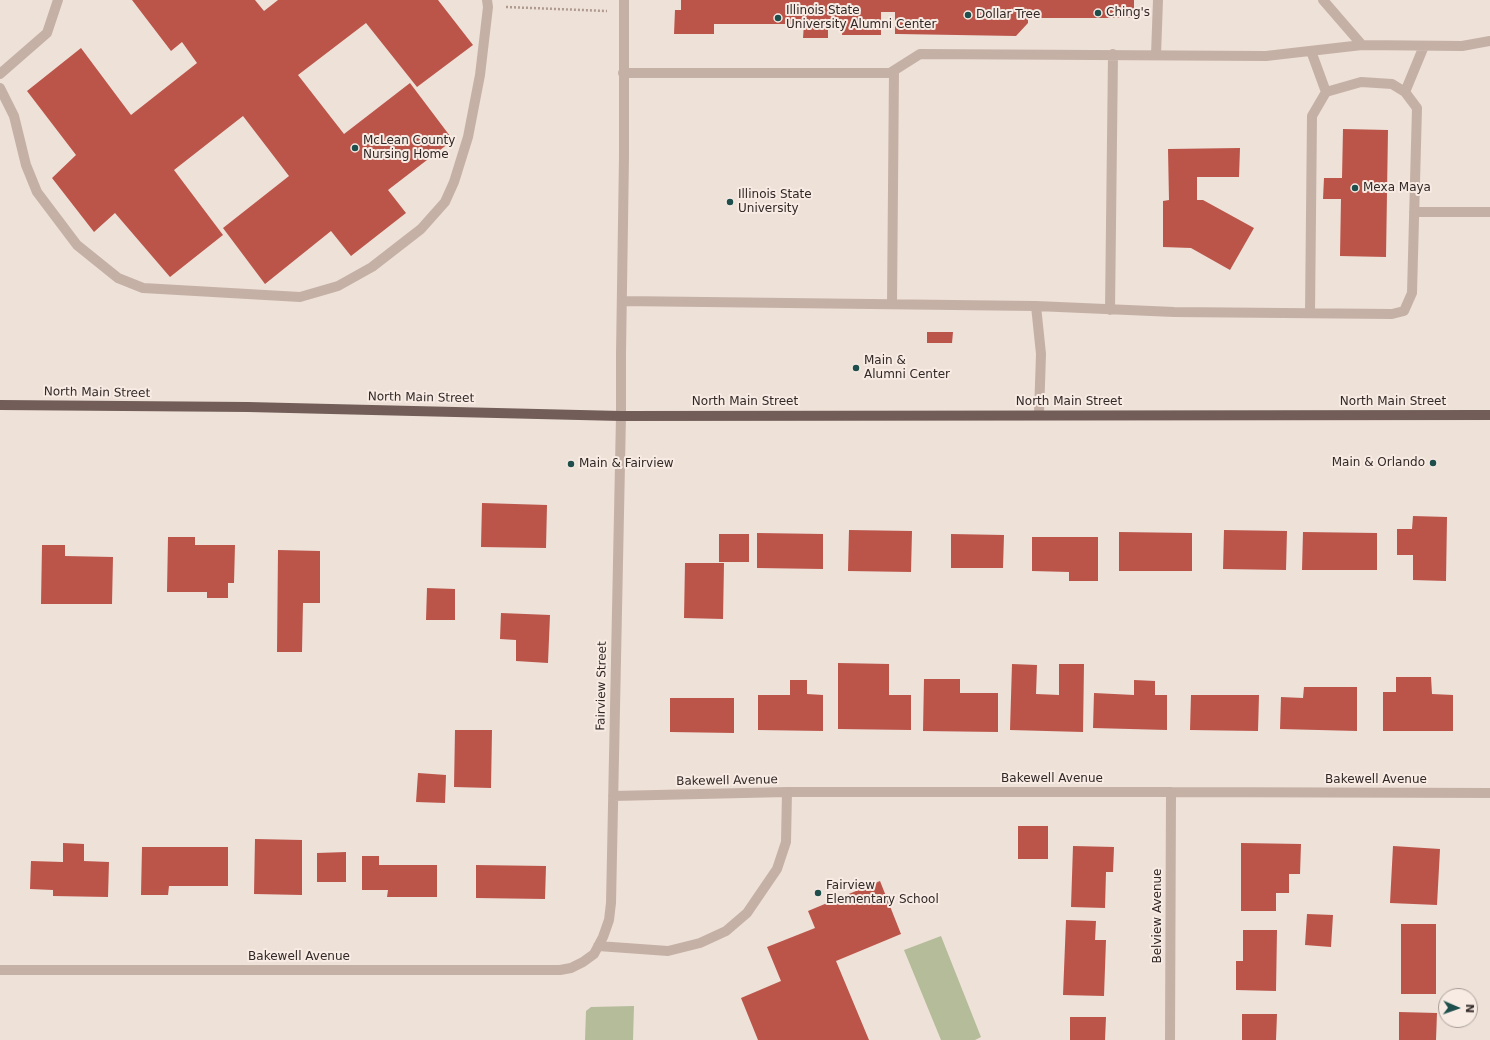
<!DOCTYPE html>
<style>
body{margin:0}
#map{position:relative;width:1490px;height:1040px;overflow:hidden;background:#eee1d8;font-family:"DejaVu Sans",sans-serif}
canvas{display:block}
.north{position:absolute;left:1438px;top:988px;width:40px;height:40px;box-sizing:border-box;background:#f7ebe4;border:1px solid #a89d98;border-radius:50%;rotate:92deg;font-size:11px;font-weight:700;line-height:16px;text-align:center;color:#322826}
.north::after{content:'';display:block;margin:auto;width:14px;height:18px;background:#1f4f4c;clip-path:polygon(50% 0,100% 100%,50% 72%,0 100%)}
</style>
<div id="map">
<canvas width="1490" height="1040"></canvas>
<div class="north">N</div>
</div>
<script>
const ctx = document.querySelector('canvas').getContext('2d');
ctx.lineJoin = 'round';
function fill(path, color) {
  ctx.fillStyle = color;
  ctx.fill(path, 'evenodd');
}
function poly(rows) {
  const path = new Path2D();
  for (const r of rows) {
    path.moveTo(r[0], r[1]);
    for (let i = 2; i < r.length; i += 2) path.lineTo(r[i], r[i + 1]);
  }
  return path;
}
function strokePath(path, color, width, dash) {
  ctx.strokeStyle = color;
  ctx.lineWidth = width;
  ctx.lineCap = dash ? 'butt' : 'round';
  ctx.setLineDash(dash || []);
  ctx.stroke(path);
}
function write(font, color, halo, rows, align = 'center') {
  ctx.font = font + ' "DejaVu Sans",sans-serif';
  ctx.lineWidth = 4;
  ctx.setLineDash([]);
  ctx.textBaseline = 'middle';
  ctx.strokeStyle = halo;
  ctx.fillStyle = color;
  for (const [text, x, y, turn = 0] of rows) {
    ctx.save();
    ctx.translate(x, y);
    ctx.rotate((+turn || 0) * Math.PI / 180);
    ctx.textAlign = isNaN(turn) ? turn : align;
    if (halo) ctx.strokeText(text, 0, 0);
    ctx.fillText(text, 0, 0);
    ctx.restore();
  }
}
fill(poly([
 [941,936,981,1037,975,1040,941,1040,904,950],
 [634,1006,633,1040,585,1040,586,1011,591,1007]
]), '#b5bc9a');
fill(poly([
 [132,0,255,0,264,11,278,0,438,0,473,45,417,87,366,23,298,75,344,134,410,83,453,140,388,190,406,213,351,256,331,231,265,284,223,228,289,176,243,116,174,170,223,235,170,277,115,213,94,232,52,178,76,155,27,91,81,48,131,115,197,63,182,42,171,51],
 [681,0,1134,0,1134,18,1028,18,1028,23,1016,36,898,34,895,34,895,12,881,12,881,35,842,35,843,25,828,25,828,38,803,38,804,24,714,24,714,34,674,34,675,10,681,10],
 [1343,129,1388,130,1386,257,1340,256,1341,199,1323,199,1324,178,1342,178],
 [1240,148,1239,177,1197,177,1197,200,1203,200,1254,228,1230,270,1191,248,1163,247,1163,201,1169,200,1168,149],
 [927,332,953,332,952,343,927,343],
 [482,503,547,505,546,548,481,547],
 [1413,516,1447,517,1446,581,1413,580,1413,555,1397,555,1397,529,1412,529],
 [849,530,912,531,911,572,848,571],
 [1224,530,1287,531,1286,570,1223,569],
 [1119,532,1192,533,1192,571,1119,571],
 [1303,532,1377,533,1377,570,1302,570],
 [757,533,823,534,823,569,757,568],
 [719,534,749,534,749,562,719,562],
 [951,534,1004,535,1003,568,951,568],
 [168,537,195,537,195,545,235,545,234,583,228,583,228,598,207,598,207,592,167,592],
 [1032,537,1098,537,1098,581,1069,581,1069,572,1032,571],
 [42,545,65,545,65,556,113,557,112,604,41,604],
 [278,550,320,551,320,603,303,603,302,652,277,652],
 [685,563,724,563,723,619,684,618],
 [427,588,455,589,455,620,426,620],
 [501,613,550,615,548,663,516,661,516,640,500,639],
 [838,663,889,664,889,695,911,695,911,730,838,729],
 [1012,664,1037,665,1036,694,1059,695,1059,664,1084,664,1083,732,1010,730],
 [1396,677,1431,677,1432,694,1453,695,1453,731,1383,731,1383,692,1396,692],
 [924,679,960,679,960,693,998,693,998,732,923,731],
 [790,680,807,680,807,694,823,695,823,731,758,730,758,695,790,695],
 [1134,680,1155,681,1155,695,1167,695,1167,730,1093,728,1094,693,1134,695],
 [1304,687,1357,687,1357,731,1280,729,1281,697,1303,698],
 [1191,695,1259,695,1258,731,1190,730],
 [670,698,734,698,734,733,670,732],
 [455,730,492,730,491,788,454,787],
 [418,773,446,775,445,803,416,802],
 [1018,826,1048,826,1048,859,1018,859],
 [255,839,302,840,302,895,254,894],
 [63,843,84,844,84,861,109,862,108,897,53,896,53,890,30,889,31,861,63,862],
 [1241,843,1301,844,1300,874,1289,874,1289,893,1276,893,1276,911,1241,911],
 [1073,846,1114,847,1113,872,1106,872,1105,908,1071,907],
 [1393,846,1440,849,1437,905,1390,903],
 [142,847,228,847,228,886,169,886,168,895,141,895],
 [346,852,346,882,317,882,317,853],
 [362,856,379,856,379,865,437,865,437,897,387,897,388,890,362,890],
 [476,865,546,866,545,899,476,898],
 [880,881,901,934,836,961,869,1040,758,1040,741,998,781,981,767,947,815,928,808,911],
 [1307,914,1333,915,1331,947,1305,945],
 [1066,920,1096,921,1095,940,1106,940,1104,996,1063,995],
 [1401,924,1436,924,1436,994,1401,994],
 [1243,930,1277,930,1276,991,1236,990,1236,961,1243,961],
 [1399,1012,1437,1013,1436,1040,1399,1040],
 [1242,1014,1277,1014,1276,1040,1242,1040],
 [1070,1017,1106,1017,1105,1040,1070,1040]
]), '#bb554a');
strokePath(poly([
 [506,7,607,11]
]), '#b09a90', 2.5, [2, 2]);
strokePath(poly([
 [1323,0,1362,45,1462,46,1490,41],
 [1311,51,1326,92],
 [1156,55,1158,0],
 [623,73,890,73,920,54,1266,56,1362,45],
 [0,74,47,33,58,0],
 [0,88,14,116,26,165,37,192,77,245,118,278,143,288,300,297,338,286,372,267,421,229,445,202,454,182,468,137,480,75,488,7,487,0],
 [1405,92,1424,46],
 [1414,212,1490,212],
 [622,301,1036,306,1174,312,1392,314,1404,311,1412,293,1417,108,1405,92,1392,84,1361,82,1326,92,1312,116,1310,313],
 [892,304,894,71],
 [1036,306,1041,354,1039,414],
 [1110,310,1113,54],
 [613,796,787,792,1171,792,1490,793],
 [598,946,668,951,700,943,726,931,747,913,777,869,786,842,787,792],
 [0,970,560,970,571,968,583,962,594,954,603,937,609,920,611,903,621,416,621,353,624,157,624,0],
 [1170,1040,1171,792]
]), '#c5b0a6', 10);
strokePath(poly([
 [0,405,248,407,621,416,1490,415]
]), '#725d58', 10);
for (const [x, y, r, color] of [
 [1098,13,4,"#1f4f4c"],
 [968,15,4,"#1f4f4c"],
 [778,18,4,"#1f4f4c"],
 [355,148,4,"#1f4f4c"],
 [1355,188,4,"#1f4f4c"],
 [730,202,4,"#1f4f4c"],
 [856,368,4,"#1f4f4c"],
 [1433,463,4,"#1f4f4c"],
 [571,464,4,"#1f4f4c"],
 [818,893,4,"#1f4f4c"]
]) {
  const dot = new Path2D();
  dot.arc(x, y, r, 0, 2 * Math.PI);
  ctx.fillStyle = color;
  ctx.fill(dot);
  strokePath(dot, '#f7ebe4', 1.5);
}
write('12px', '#322826', '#f7ebe4', [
 ["Illinois State",786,11],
 ["University Alumni Center",786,25],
 ["Ching's",1106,13],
 ["Dollar Tree",976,15],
 ["McLean County",363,141],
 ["Nursing Home",363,155],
 ["Mexa Maya",1363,188],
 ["Illinois State",738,195],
 ["University",738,209],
 ["Main &",864,361],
 ["Alumni Center",864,375],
 ["Main & Orlando",1425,463,"right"],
 ["Main & Fairview",579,464],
 ["Fairview",826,886],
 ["Elementary School",826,900]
], 'left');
write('12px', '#322826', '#f7ebe4', [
 ["North Main Street",97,393,1],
 ["North Main Street",421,398,1],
 ["North Main Street",745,402],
 ["North Main Street",1069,402],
 ["North Main Street",1393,402],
 ["Fairview Street",602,686,-89],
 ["Bakewell Avenue",1052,779],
 ["Bakewell Avenue",1376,780],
 ["Bakewell Avenue",727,781,-1],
 ["Belview Avenue",1158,916,-90],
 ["Bakewell Avenue",299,957]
]);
</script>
